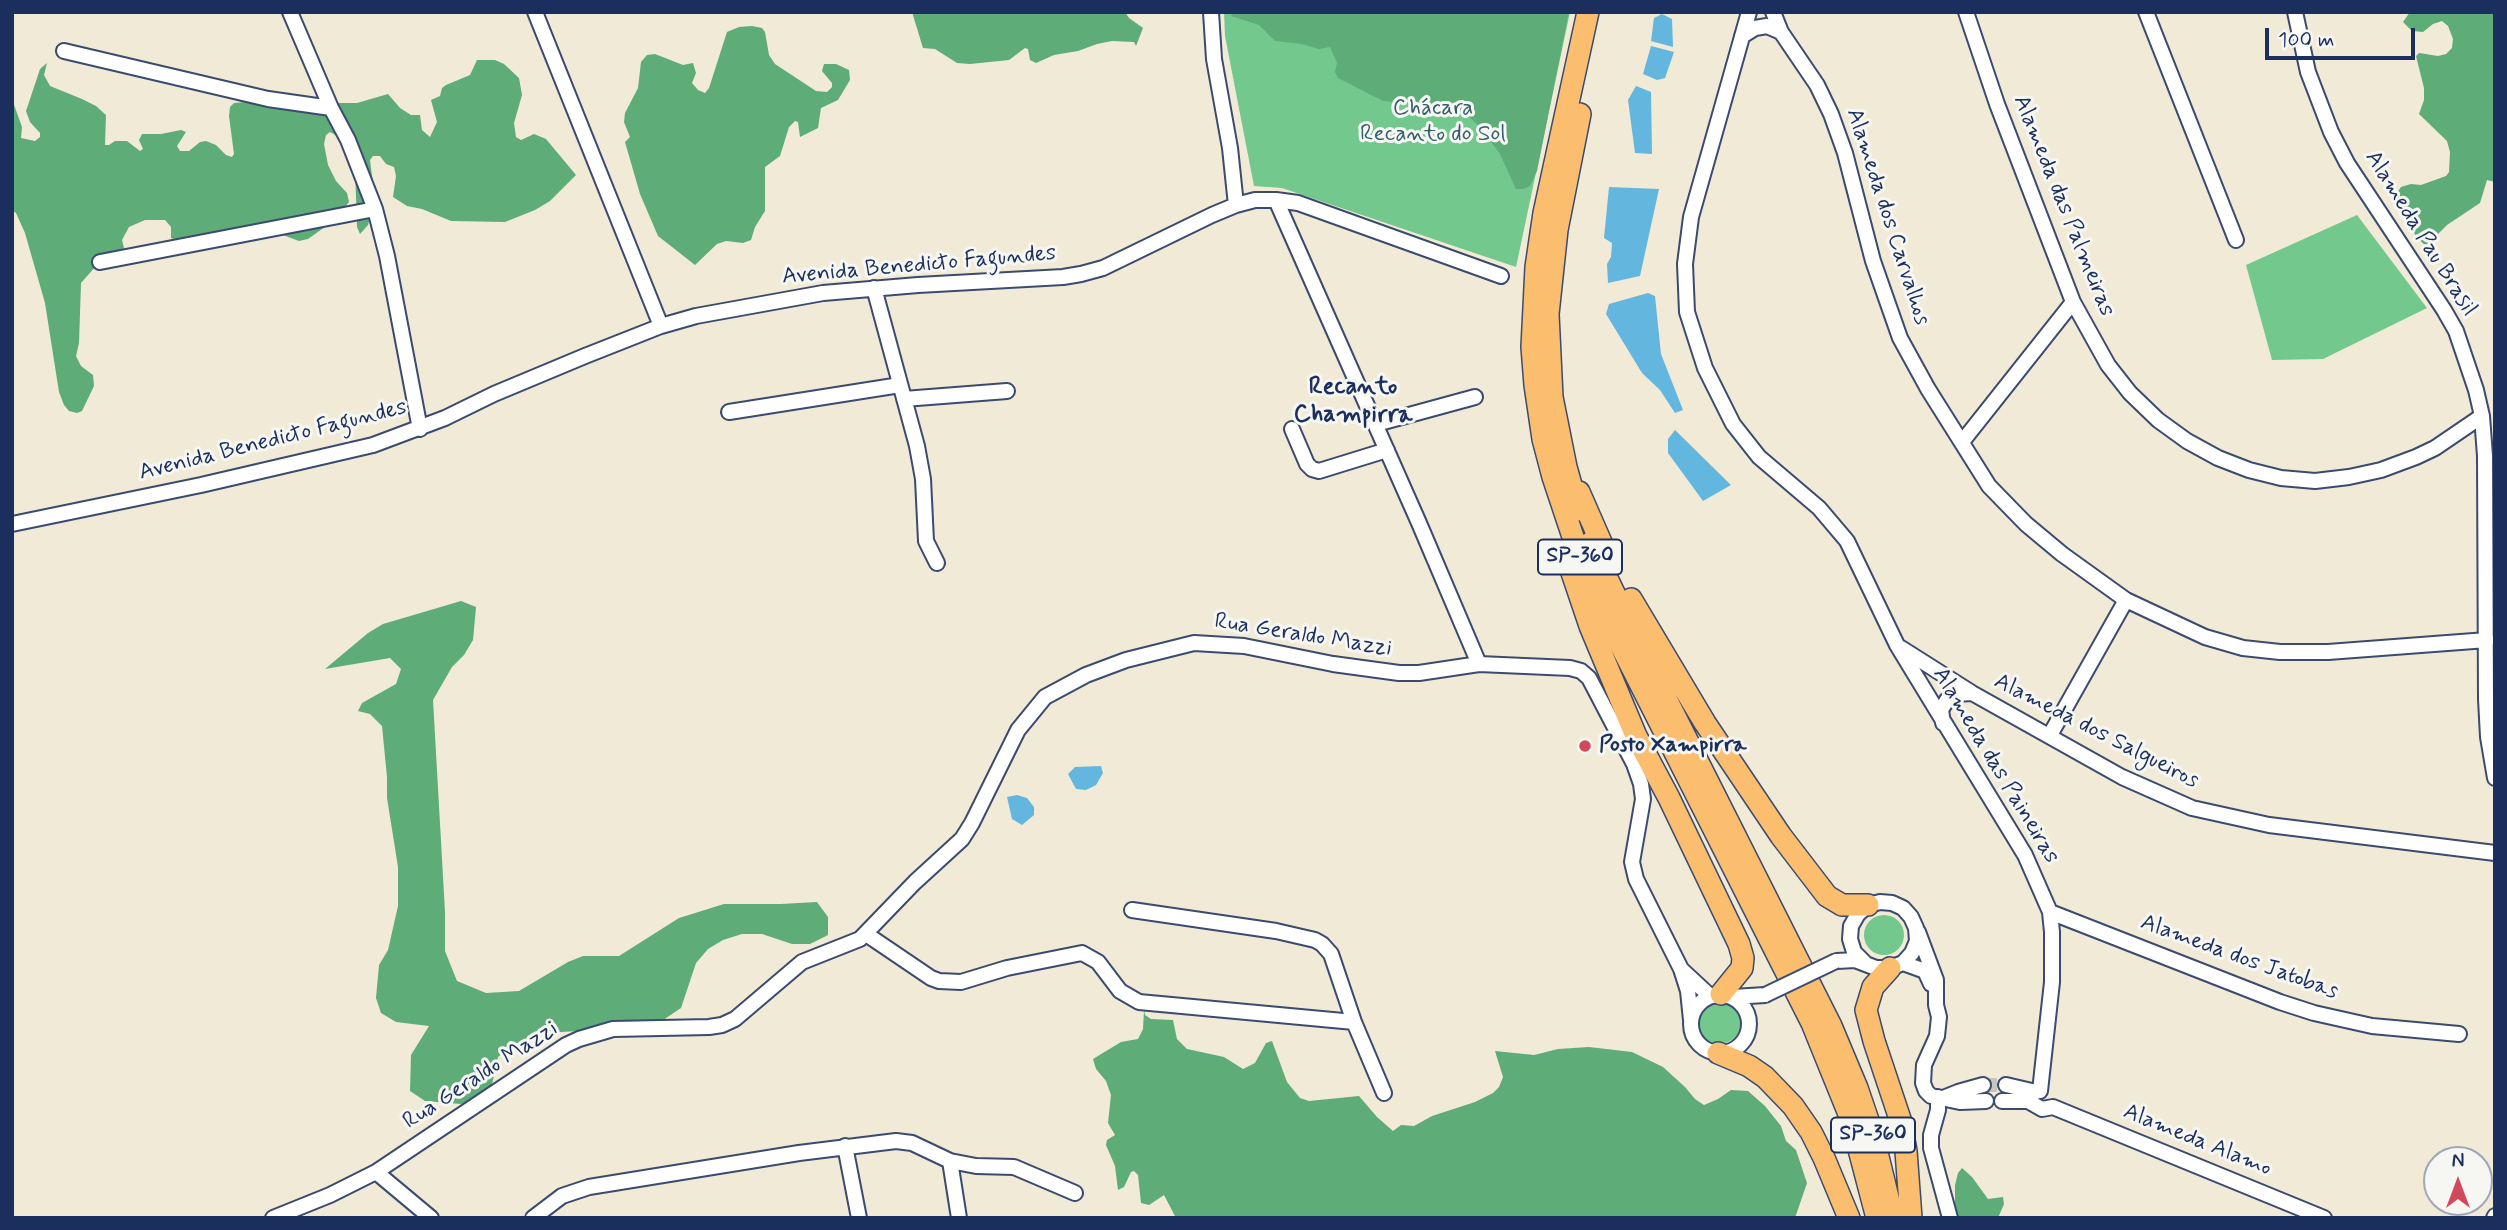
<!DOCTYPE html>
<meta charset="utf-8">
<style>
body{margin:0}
#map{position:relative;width:2507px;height:1230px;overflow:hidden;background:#f1ead6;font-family:Mynerve,sans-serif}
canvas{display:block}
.frame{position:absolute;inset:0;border:14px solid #1b2f5e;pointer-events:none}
.north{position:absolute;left:2423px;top:1146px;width:70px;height:70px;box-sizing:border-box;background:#f6f6f2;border:2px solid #9ea6b7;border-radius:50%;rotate:0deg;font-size:19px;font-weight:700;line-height:28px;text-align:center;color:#1b2f5e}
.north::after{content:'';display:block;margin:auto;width:24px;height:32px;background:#d1495b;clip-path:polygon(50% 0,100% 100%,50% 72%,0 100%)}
.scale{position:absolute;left:2265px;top:28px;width:150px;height:32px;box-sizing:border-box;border:4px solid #1b2f5e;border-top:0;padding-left:9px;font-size:21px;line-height:24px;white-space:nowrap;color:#1b2f5e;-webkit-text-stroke:5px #f6f6f2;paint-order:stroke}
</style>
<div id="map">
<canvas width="2507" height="1230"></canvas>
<div class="frame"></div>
<div class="north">N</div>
<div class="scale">100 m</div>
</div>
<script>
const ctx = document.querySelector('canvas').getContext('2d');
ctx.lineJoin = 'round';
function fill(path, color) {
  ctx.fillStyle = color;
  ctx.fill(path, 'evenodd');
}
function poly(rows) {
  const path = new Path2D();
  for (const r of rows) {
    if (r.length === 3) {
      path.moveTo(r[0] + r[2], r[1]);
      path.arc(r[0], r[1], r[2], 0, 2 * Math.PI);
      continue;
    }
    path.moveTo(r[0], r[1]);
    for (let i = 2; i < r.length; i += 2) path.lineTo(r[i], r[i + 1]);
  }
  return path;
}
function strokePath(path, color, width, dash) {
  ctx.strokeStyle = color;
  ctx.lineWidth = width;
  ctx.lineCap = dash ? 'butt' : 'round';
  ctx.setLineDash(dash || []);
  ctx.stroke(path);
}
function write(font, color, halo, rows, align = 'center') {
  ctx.font = font + ' Mynerve,sans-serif';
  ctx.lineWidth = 6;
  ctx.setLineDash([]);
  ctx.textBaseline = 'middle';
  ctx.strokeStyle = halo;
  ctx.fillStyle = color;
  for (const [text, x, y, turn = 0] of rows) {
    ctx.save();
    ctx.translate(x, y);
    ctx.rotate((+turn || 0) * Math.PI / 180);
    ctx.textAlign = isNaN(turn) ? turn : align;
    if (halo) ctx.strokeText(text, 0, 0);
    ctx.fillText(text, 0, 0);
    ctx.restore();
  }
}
fill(poly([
 [1224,12,1570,12,1516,267,1282,188,1254,186,1225,36],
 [2357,215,2427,308,2323,359,2272,360,2246,265],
 [1884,935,20],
 [1719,1022,22]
]), '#73c88d');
fill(poly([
 [912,12,1125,12,1129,18,1143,28,1136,46,1134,42,1112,41,1097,44,1078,51,1054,55,1036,63,1030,60,1028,49,1025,48,1009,60,970,64,957,63,935,49,923,48],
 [1233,12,1569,12,1537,171,1530,186,1523,189,1516,189,1500,154,1481,128,1465,113,1441,107,1383,101,1338,78,1335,72,1337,63,1330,47,1319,49,1302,44,1275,41,1259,25,1231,16],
 [2410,12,2495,12,2495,182,2487,180,2480,203,2447,225,2426,246,2417,238,2398,203,2397,193,2401,187,2411,184,2421,185,2446,176,2449,172,2450,152,2447,141,2419,114,2424,100,2424,88,2416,56,2419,53,2438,56,2446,54,2452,48,2453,39,2448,26,2442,21,2433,24,2423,32,2412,31,2403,22],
 [752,26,762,28,765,32,769,55,775,64,816,91,827,92,832,87,832,83,822,71,824,64,836,64,849,70,850,80,838,100,821,108,818,128,800,137,798,122,795,121,789,127,780,156,765,167,765,211,755,227,751,240,743,243,726,241,717,244,695,265,658,236,640,194,625,142,630,137,624,122,625,113,638,88,641,62,647,55,655,54,683,65,693,63,696,73,692,83,698,90,705,93,709,88,727,32,739,27],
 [477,60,495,60,504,64,519,78,522,95,514,123,516,137,521,140,534,134,546,139,576,175,550,201,535,210,505,222,451,221,422,209,407,206,393,197,396,176,394,167,386,164,380,156,373,156,370,160,375,200,368,225,360,234,357,227,355,166,345,145,337,136,330,132,326,135,324,144,328,165,336,181,347,193,349,202,336,219,308,239,299,241,280,234,184,243,171,238,171,227,165,220,145,220,129,227,122,240,126,256,96,266,81,283,79,343,76,356,81,366,93,375,94,386,82,411,77,413,69,411,64,405,59,392,45,303,25,233,16,213,12,210,12,99,22,127,21,138,35,141,40,137,40,133,30,122,26,111,40,69,47,63,44,75,50,86,82,99,96,106,106,115,105,145,109,145,115,141,127,141,140,151,143,149,139,140,142,134,161,134,181,130,186,132,177,146,180,151,189,151,200,142,206,141,216,145,226,155,232,157,234,154,229,116,230,107,234,103,245,102,291,108,321,103,357,103,388,94,400,108,411,115,420,115,422,130,430,137,437,122,431,100,440,96,442,88,446,85,470,75],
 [461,601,476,607,473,640,464,655,452,667,433,700,445,912,445,951,457,981,486,993,519,991,568,962,583,956,619,956,679,918,724,904,781,904,817,902,828,917,828,935,810,944,792,944,762,934,742,934,723,940,708,949,696,963,681,1008,663,1020,633,1031,579,1031,543,1033,513,1045,498,1057,491,1089,479,1101,461,1104,425,1101,410,1091,411,1055,429,1026,396,1022,381,1013,376,998,379,965,388,950,398,906,398,867,387,798,387,777,382,726,370,714,358,711,362,703,396,684,401,669,390,658,325,669,368,633,383,624],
 [1144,1010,1145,1015,1151,1019,1173,1020,1177,1039,1187,1049,1224,1057,1243,1069,1255,1063,1266,1043,1272,1041,1287,1082,1300,1098,1309,1101,1359,1096,1377,1117,1393,1131,1401,1125,1414,1126,1432,1116,1475,1102,1493,1093,1499,1087,1503,1077,1495,1051,1534,1055,1558,1049,1589,1047,1632,1052,1663,1067,1685,1087,1695,1099,1704,1105,1718,1099,1731,1090,1748,1091,1765,1106,1781,1126,1786,1141,1796,1150,1807,1183,1795,1218,1176,1218,1164,1195,1149,1205,1141,1203,1138,1175,1134,1171,1131,1172,1124,1187,1118,1190,1115,1166,1106,1145,1107,1140,1115,1135,1108,1123,1111,1095,1106,1081,1096,1069,1093,1059,1121,1042,1138,1039,1143,1029],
 [1962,1168,1972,1177,1988,1199,2003,1197,2004,1204,1998,1218,1955,1218,1955,1185,1958,1173]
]), '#5eac78');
fill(poly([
 [1662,14,1672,19,1673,47,1651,41,1654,18],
 [1651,46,1674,52,1665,78,1657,80,1643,74],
 [1636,86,1651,92,1652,154,1635,153,1628,100],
 [1609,187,1659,189,1640,276,1608,283,1607,264,1611,257,1612,243,1604,238],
 [1648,293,1655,296,1661,354,1683,410,1675,413,1660,390,1642,373,1606,314,1609,304],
 [1675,430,1731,485,1703,501,1668,453,1668,439],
 [1101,766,1103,773,1096,785,1086,790,1076,789,1068,774,1075,767],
 [1017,795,1027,798,1034,807,1034,815,1022,825,1012,819,1007,797]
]), '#63b7df');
strokePath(poly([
 [1983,1085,2006,1085]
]), '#c6c5be', 14, [14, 7]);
const minor = poly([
 [290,12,331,108,348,140,375,209,387,256,420,429],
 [535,12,661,326],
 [1211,12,1214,59,1230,148,1236,205],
 [1749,12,1691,217,1685,264,1687,312,1705,368,1733,424,1759,457,1819,508,1847,541,1897,645,2025,855,2050,912,2052,932,2052,982,2040,1091],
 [1773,12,1781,32,1817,85,1831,114,1845,153,1873,261,1900,338,1928,389,1989,486,2026,524,2062,554,2126,600,2205,637,2243,648,2280,652,2328,652,2487,640],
 [1966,12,1997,104,2073,302,2108,365,2130,393,2158,420,2187,441,2218,458,2249,470,2281,478,2315,481,2349,477,2381,470,2416,457,2435,448,2482,416],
 [2146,12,2236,240],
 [2295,12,2308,72,2331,132,2347,163,2444,310,2456,331,2476,390,2482,416,2485,456,2486,699,2488,737,2495,778],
 [1742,36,1755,28,1767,26,1781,32],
 [64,51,268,99,331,108],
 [1276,200,1419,523,1479,664],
 [100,262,375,209],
 [874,288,917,446,923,479,926,541,937,563],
 [904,399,1007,391],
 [729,412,900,385],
 [1376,424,1475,397],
 [1292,429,1307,464,1312,469,1319,471,1387,450],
 [1962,442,2073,302],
 [12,524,201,485,373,445,445,418,494,394,585,356,661,326,696,316,823,293,918,285,1063,277,1081,274,1103,268,1212,215,1236,205,1255,200,1276,200,1298,203,1501,276],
 [1901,648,1972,693,2122,777,2192,808,2269,825,2495,853],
 [1943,723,1941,710,1947,700,1956,694,1972,693],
 [2050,735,2126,600],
 [1132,910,1276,931,1315,940,1322,944,1331,954,1354,1022,1384,1093],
 [2050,912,2280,1002,2314,1013,2372,1026,2459,1034],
 [1918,932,1936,980,1936,1005,1939,1017,1937,1036,1924,1065,1923,1083,1926,1091,1931,1096,1960,1102,1986,1101],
 [866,934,931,978,939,981,961,982,1007,968,1082,953,1098,962,1120,991,1139,1002,1354,1022],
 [1837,961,1855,960,1876,968,1890,968,1903,963,1912,953,1917,941,1916,928,1911,917,1903,908,1892,903,1880,902,1868,905,1858,914,1851,926,1850,939,1854,952,1864,962],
 [1903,963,1925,971,1931,984],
 [1682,970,1710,996],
 [1720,1024,29],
 [1733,997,1765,995],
 [2006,1085,2036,1092],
 [1938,1097,1938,1110,1931,1135,1931,1148,1950,1218],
 [1943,1098,1958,1092,1983,1085],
 [2002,1101,2028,1101,2042,1109,2053,1107,2324,1218],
 [845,1146,859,1218],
 [950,1161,959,1218],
 [376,1172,431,1218],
 [273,1218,330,1195,376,1172,566,1045,579,1039,613,1029,709,1027,722,1025,735,1019,802,962,860,939,915,882,962,839,972,823,1018,730,1045,697,1086,675,1126,660,1194,643,1244,646,1333,664,1399,673,1419,673,1479,664,1570,668,1581,671,1589,678,1634,764,1641,784,1643,799,1632,862,1636,879,1681,969,1688,991,1691,1020],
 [533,1218,562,1196,589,1187,799,1153,896,1141,912,1143,950,1161,976,1166,1014,1167,1075,1193],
 [2494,1218,2495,1216]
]);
const highway = poly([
 [1588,12,1544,213,1536,267,1532,347,1535,385,1543,439,1553,477,1580,558,1610,624,1812,1023,1851,1119,1877,1218],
 [1579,492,1607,556],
 [1578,510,1566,467,1552,397,1548,314,1557,230,1580,114],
 [1590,543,1638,643,1831,1026,1857,1088,1872,1132,1893,1218],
 [1567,558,1590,626,1636,736,1669,798,1739,944,1743,958,1742,968,1721,994],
 [1631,599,1705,723,1781,836,1827,896,1842,905,1868,905],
 [1890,968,1873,987,1866,1010,1874,1041,1900,1119,1906,1151,1911,1218],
 [1718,1053,1749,1066,1765,1077,1793,1106,1811,1132,1824,1158,1849,1218]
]);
strokePath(minor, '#3b4b70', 18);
strokePath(highway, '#3b4b70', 24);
strokePath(minor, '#fff', 14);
strokePath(highway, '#fbbd6e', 21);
const minorBridge = poly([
 [1765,995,1836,961]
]);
strokePath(minorBridge, '#3b4b70', 18, []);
strokePath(minorBridge, '#fff', 14);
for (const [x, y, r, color] of [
 [1585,746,7,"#d1495b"]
]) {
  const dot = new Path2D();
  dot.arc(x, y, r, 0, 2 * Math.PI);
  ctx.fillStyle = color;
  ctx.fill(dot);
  strokePath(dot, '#f6f6f2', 2.5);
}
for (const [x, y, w] of [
 [1580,557,84],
 [1873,1135,84]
]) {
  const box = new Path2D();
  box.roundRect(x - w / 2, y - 17.5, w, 35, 5);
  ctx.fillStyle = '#f6f6f2';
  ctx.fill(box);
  strokePath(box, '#1b2f5e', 2);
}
write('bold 21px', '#1b2f5e', null, [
 ["SP-360",1580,557],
 ["SP-360",1873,1135]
]);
write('23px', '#355d6c', '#f6f6f2', [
 ["Chácara",1433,109],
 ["Recanto do Sol",1433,135]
]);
write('23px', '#1b2f5e', '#f6f6f2', [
 ["Alameda das Palmeiras",2063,206,68],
 ["Alameda dos Carvalhos",1887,217,72],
 ["Alameda Pau Brasil",2420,234,58],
 ["Avenida Benedicto Fagundes",919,266,-5],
 ["Avenida Benedicto Fagundes",273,441,-14],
 ["Rua Geraldo Mazzi",1303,636,9],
 ["Alameda dos Salgueiros",2096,732,27],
 ["Alameda das Paineiras",1995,766,59],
 ["Alameda dos Jatobas",2239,958,20],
 ["Rua Geraldo Mazzi",481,1076,-33],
 ["Alameda Alamo",2197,1141,22]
]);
write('bold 23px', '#1b2f5e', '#f6f6f2', [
 ["Posto Xampirra",1599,746]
], 'left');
write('bold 24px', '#1b2f5e', '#f6f6f2', [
 ["Recanto",1353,388],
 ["Champirra",1353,416]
]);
</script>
